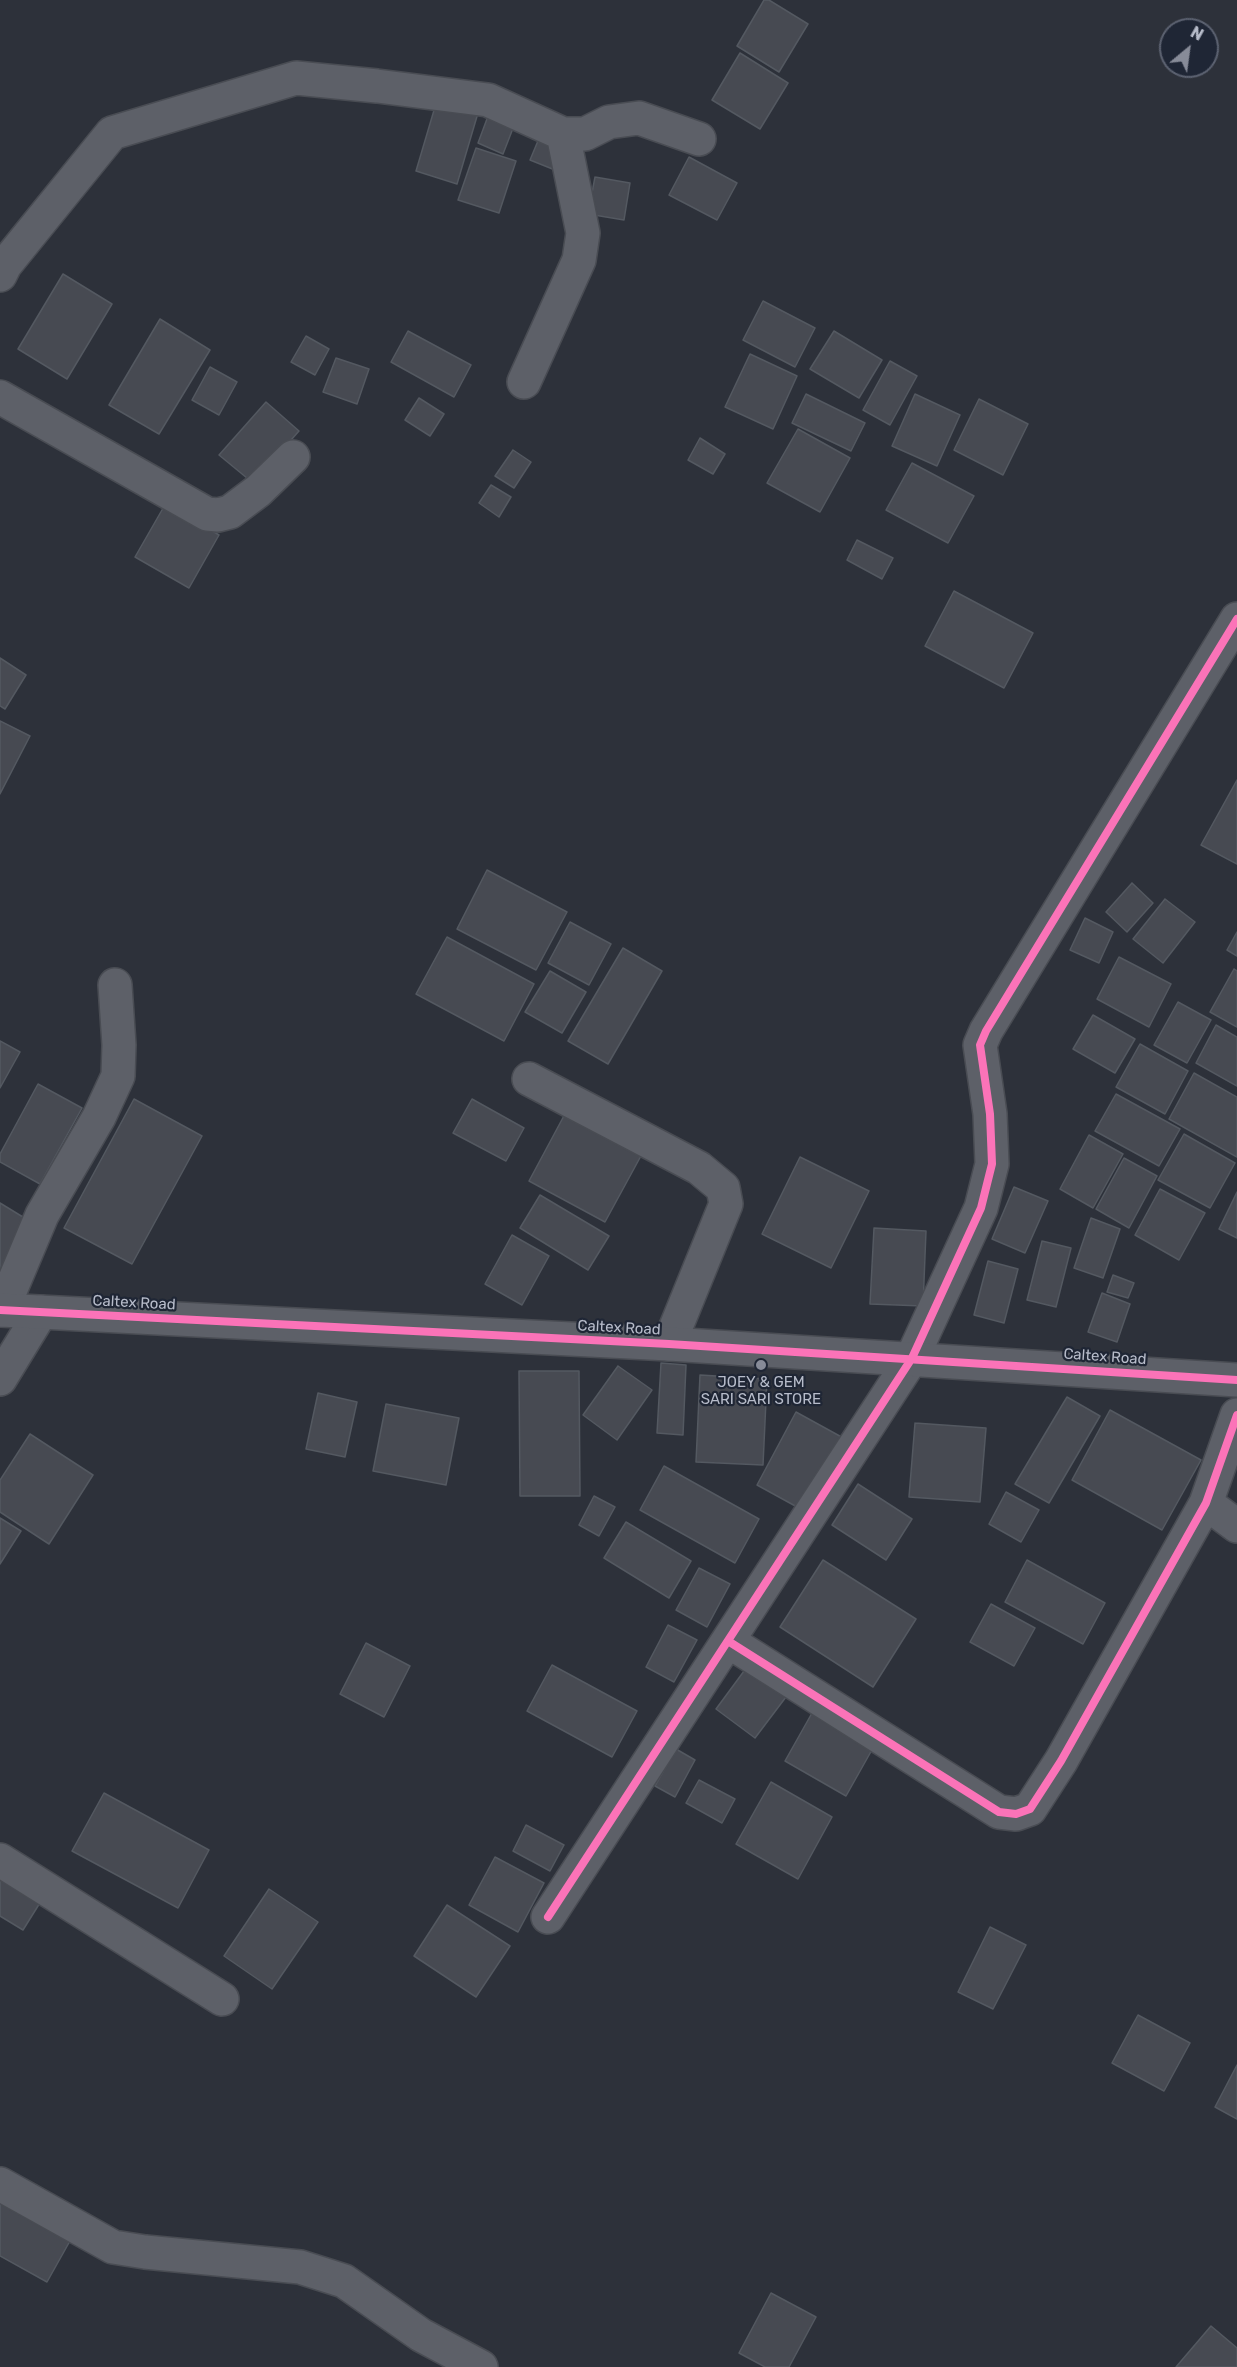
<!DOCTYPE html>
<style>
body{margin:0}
#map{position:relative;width:1237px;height:2367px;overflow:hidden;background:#2d313a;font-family:Rubik,sans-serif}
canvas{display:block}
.north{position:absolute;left:1159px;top:18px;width:60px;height:60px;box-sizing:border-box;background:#1f2635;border:2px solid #5c6271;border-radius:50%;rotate:29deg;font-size:16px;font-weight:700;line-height:24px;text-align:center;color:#b7bcca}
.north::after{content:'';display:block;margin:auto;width:21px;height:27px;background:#878b98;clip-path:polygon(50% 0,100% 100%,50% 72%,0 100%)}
</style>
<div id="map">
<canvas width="1237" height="2367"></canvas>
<div class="north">N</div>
</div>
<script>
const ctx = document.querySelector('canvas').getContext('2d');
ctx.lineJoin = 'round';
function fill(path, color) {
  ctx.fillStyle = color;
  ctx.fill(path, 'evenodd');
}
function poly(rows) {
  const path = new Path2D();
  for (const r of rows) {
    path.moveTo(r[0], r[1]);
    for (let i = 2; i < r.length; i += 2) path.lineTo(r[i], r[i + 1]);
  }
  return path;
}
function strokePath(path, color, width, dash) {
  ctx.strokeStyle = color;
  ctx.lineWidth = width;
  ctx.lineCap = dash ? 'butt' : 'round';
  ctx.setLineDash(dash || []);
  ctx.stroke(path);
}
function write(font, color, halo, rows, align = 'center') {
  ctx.font = font + ' Rubik,sans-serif';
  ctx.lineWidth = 4.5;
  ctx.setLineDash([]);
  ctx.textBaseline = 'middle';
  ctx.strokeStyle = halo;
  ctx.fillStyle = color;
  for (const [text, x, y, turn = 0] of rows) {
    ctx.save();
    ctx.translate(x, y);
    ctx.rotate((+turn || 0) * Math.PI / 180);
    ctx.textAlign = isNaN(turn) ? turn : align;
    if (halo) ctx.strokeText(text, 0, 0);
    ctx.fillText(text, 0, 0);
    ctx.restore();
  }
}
const building = poly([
 [764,0,769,0,808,24,779,72,737,46,764,0],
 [740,53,788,83,760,129,712,100,740,53],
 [437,100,478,113,457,184,416,171,437,100],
 [491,108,517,118,503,154,478,143,491,108],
 [540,136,564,145,555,170,530,160,540,136],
 [476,148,516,161,499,213,458,200,476,148],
 [689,157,737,183,717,220,669,195,689,157],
 [595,177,630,183,624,220,588,214,595,177],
 [63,274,112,304,67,379,18,349,63,274],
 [763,301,815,328,795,367,743,340,763,301],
 [160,319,210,350,159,434,109,405,160,319],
 [408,331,471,365,454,397,391,362,408,331],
 [834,331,882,360,859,398,810,369,834,331],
 [306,336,329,349,315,375,291,362,306,336],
 [750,354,797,376,773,429,725,407,750,354],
 [336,358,369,369,357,404,323,392,336,358],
 [890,361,917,376,890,425,863,410,890,361],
 [210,367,237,382,219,415,192,400,210,367],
 [806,394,865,423,851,451,792,423,806,394],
 [915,394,960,415,937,466,892,446,915,394],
 [419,398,444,414,430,436,405,420,419,398],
 [979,399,1028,424,1003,475,954,450,979,399],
 [266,402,299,431,253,483,219,455,266,402],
 [798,429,850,458,820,512,767,483,798,429],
 [700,438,725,454,713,474,688,460,700,438],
 [513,450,531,462,514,488,495,476,513,450],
 [912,463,974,496,948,543,886,510,912,463],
 [491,485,511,497,499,517,479,503,491,485],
 [166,503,219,535,189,588,135,557,166,503],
 [857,540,893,558,882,579,847,560,857,540],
 [954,591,1033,633,1004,688,925,646,954,591],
 [0,658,26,675,5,709,0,706,0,658],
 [0,721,30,736,0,794,0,721],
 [1237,780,1237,864,1201,845,1237,780],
 [487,870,567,912,536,970,457,929,487,870],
 [1132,883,1153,903,1127,932,1106,912,1132,883],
 [1165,899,1195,922,1163,963,1133,939,1165,899],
 [1085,918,1113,932,1099,963,1070,950,1085,918],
 [570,922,611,944,589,985,548,963,570,922],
 [1237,932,1237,956,1227,950,1237,932],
 [447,937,534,984,504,1041,416,994,447,937],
 [623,948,662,971,608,1064,568,1041,623,948],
 [1119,957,1171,984,1149,1027,1097,999,1119,957],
 [1234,969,1237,971,1237,1027,1210,1012,1234,969],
 [550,971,586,992,562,1033,525,1012,550,971],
 [1178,1002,1211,1020,1187,1063,1154,1045,1178,1002],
 [1093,1015,1135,1039,1115,1073,1073,1049,1093,1015],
 [1216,1025,1237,1037,1237,1086,1196,1063,1216,1025],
 [0,1041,20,1052,0,1088,0,1041],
 [1140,1044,1188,1071,1165,1114,1116,1087,1140,1044],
 [1194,1073,1237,1097,1237,1157,1169,1119,1194,1073],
 [38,1084,82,1108,40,1184,0,1162,0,1154,38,1084],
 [1116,1094,1180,1129,1159,1166,1095,1131,1116,1094],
 [134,1099,202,1136,132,1264,64,1228,134,1099],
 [472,1099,524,1128,506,1161,453,1133,472,1099],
 [566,1112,642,1154,605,1222,529,1181,566,1112],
 [1184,1134,1235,1163,1210,1208,1158,1180,1184,1134],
 [1089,1135,1123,1154,1093,1208,1060,1189,1089,1135],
 [800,1157,869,1191,831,1268,762,1234,800,1157],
 [1124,1158,1157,1176,1129,1228,1096,1209,1124,1158],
 [1014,1187,1048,1201,1025,1253,992,1239,1014,1187],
 [1160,1189,1205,1213,1179,1260,1135,1235,1160,1189],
 [1237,1192,1237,1238,1219,1229,1237,1192],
 [540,1195,609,1236,588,1270,520,1228,540,1195],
 [0,1203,36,1225,0,1281,0,1203],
 [1091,1218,1120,1229,1103,1278,1074,1268,1091,1218],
 [874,1228,926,1231,923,1306,870,1304,874,1228],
 [512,1235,549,1256,522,1305,485,1284,512,1235],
 [1042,1241,1071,1248,1056,1307,1027,1300,1042,1241],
 [988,1261,1018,1269,1004,1323,974,1315,988,1261],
 [1113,1275,1134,1283,1128,1298,1107,1292,1113,1275],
 [1102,1293,1130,1304,1117,1342,1088,1332,1102,1293],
 [661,1363,686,1365,683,1435,657,1433,661,1363],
 [618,1366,652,1390,617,1440,583,1415,618,1366],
 [519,1371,579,1371,580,1496,520,1496,519,1371],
 [700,1375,767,1379,763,1465,696,1462,700,1375],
 [318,1393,357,1402,345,1457,306,1449,318,1393],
 [1067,1397,1100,1416,1049,1503,1015,1484,1067,1397],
 [386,1404,459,1418,446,1485,373,1471,386,1404],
 [1110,1410,1201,1460,1162,1530,1072,1480,1110,1410],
 [796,1412,847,1440,808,1513,757,1485,796,1412],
 [915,1423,986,1428,980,1502,909,1497,915,1423],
 [30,1434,93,1475,49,1544,0,1512,0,1480,30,1434],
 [664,1466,759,1519,735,1563,640,1510,664,1466],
 [858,1484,912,1519,886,1560,832,1525,858,1484],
 [1006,1492,1039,1510,1021,1542,989,1524,1006,1492],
 [594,1496,615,1507,599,1536,579,1525,594,1496],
 [0,1518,21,1531,0,1564,0,1518],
 [626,1522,691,1561,669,1598,604,1558,626,1522],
 [823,1560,916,1619,873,1687,780,1627,823,1560],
 [1027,1560,1105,1603,1083,1644,1005,1602,1027,1560],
 [699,1568,730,1584,707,1627,676,1610,699,1568],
 [991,1604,1035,1628,1014,1666,970,1642,991,1604],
 [668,1625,697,1640,674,1682,646,1667,668,1625],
 [366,1643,410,1666,384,1717,340,1694,366,1643],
 [552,1665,637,1711,612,1757,527,1711,552,1665],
 [747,1667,786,1697,755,1738,716,1709,747,1667],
 [812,1713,873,1748,846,1796,785,1761,812,1713],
 [676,1749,695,1760,675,1797,655,1786,676,1749],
 [699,1780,735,1799,722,1823,686,1803,699,1780],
 [771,1782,832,1817,798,1879,736,1844,771,1782],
 [104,1793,209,1850,178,1908,72,1851,104,1793],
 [526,1825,564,1845,550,1871,513,1851,526,1825],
 [495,1857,544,1883,518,1932,469,1905,495,1857],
 [0,1871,43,1898,23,1930,0,1916,0,1871],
 [269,1889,318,1922,272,1989,224,1956,269,1889],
 [447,1905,510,1946,476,1997,414,1956,447,1905],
 [990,1927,1026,1945,993,2009,958,1992,990,1927],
 [1138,2015,1190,2043,1164,2091,1112,2063,1138,2015],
 [1237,2065,1237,2119,1215,2107,1237,2065],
 [0,2192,75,2232,47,2282,0,2256,0,2192],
 [771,2293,816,2317,789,2367,765,2367,739,2353,771,2293],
 [1211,2326,1237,2348,1237,2367,1176,2367,1211,2326]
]);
fill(building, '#474a52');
strokePath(building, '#545961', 1.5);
const minor = poly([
 [0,275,5,265,112,133,296,78,377,86,488,100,563,134,585,134,609,122,639,118,699,139],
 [524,382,579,260,583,233,563,134],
 [0,397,207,514,218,515,230,512,258,491,293,457],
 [529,1079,699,1168,723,1188,726,1204,669,1344],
 [2,1310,42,1215,99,1117,118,1076,119,1045,115,985],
 [0,1379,41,1312],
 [1206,1503,1237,1526],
 [728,1641,999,1812,1016,1814,1030,1809,1061,1761,1206,1503,1237,1415],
 [0,1860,222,1999],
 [548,1917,912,1358,981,1208,992,1164,990,1114,980,1045,986,1031,1237,619],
 [0,2184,113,2247,145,2252,300,2267,344,2281,421,2335,481,2367]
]);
const tertiary = poly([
 [0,1310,669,1344,1237,1380]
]);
strokePath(minor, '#494c53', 36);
strokePath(tertiary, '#494c53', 36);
strokePath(minor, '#5d6068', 33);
strokePath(tertiary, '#5d6068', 33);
strokePath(poly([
 [0,1310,669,1344,1237,1380],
 [728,1641,999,1812,1016,1814,1030,1809,1061,1761,1206,1503,1237,1415],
 [548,1917,912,1358,981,1208,992,1164,990,1114,980,1045,986,1031,1237,619]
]), '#fb73b8', 8);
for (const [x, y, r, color] of [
 [761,1365,6,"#878b98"]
]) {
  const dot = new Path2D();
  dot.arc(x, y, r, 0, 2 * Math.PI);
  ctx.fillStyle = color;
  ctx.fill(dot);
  strokePath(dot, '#1f2635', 2);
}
write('15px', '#b7bcca', '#1f2635', [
 ["Caltex Road",134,1303,3],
 ["Caltex Road",619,1328,3],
 ["Caltex Road",1105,1357,4]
]);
write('15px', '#b7bcca', '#1f2635', [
 ["JOEY & GEM",761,1383],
 ["SARI SARI STORE",761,1400]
]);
</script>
